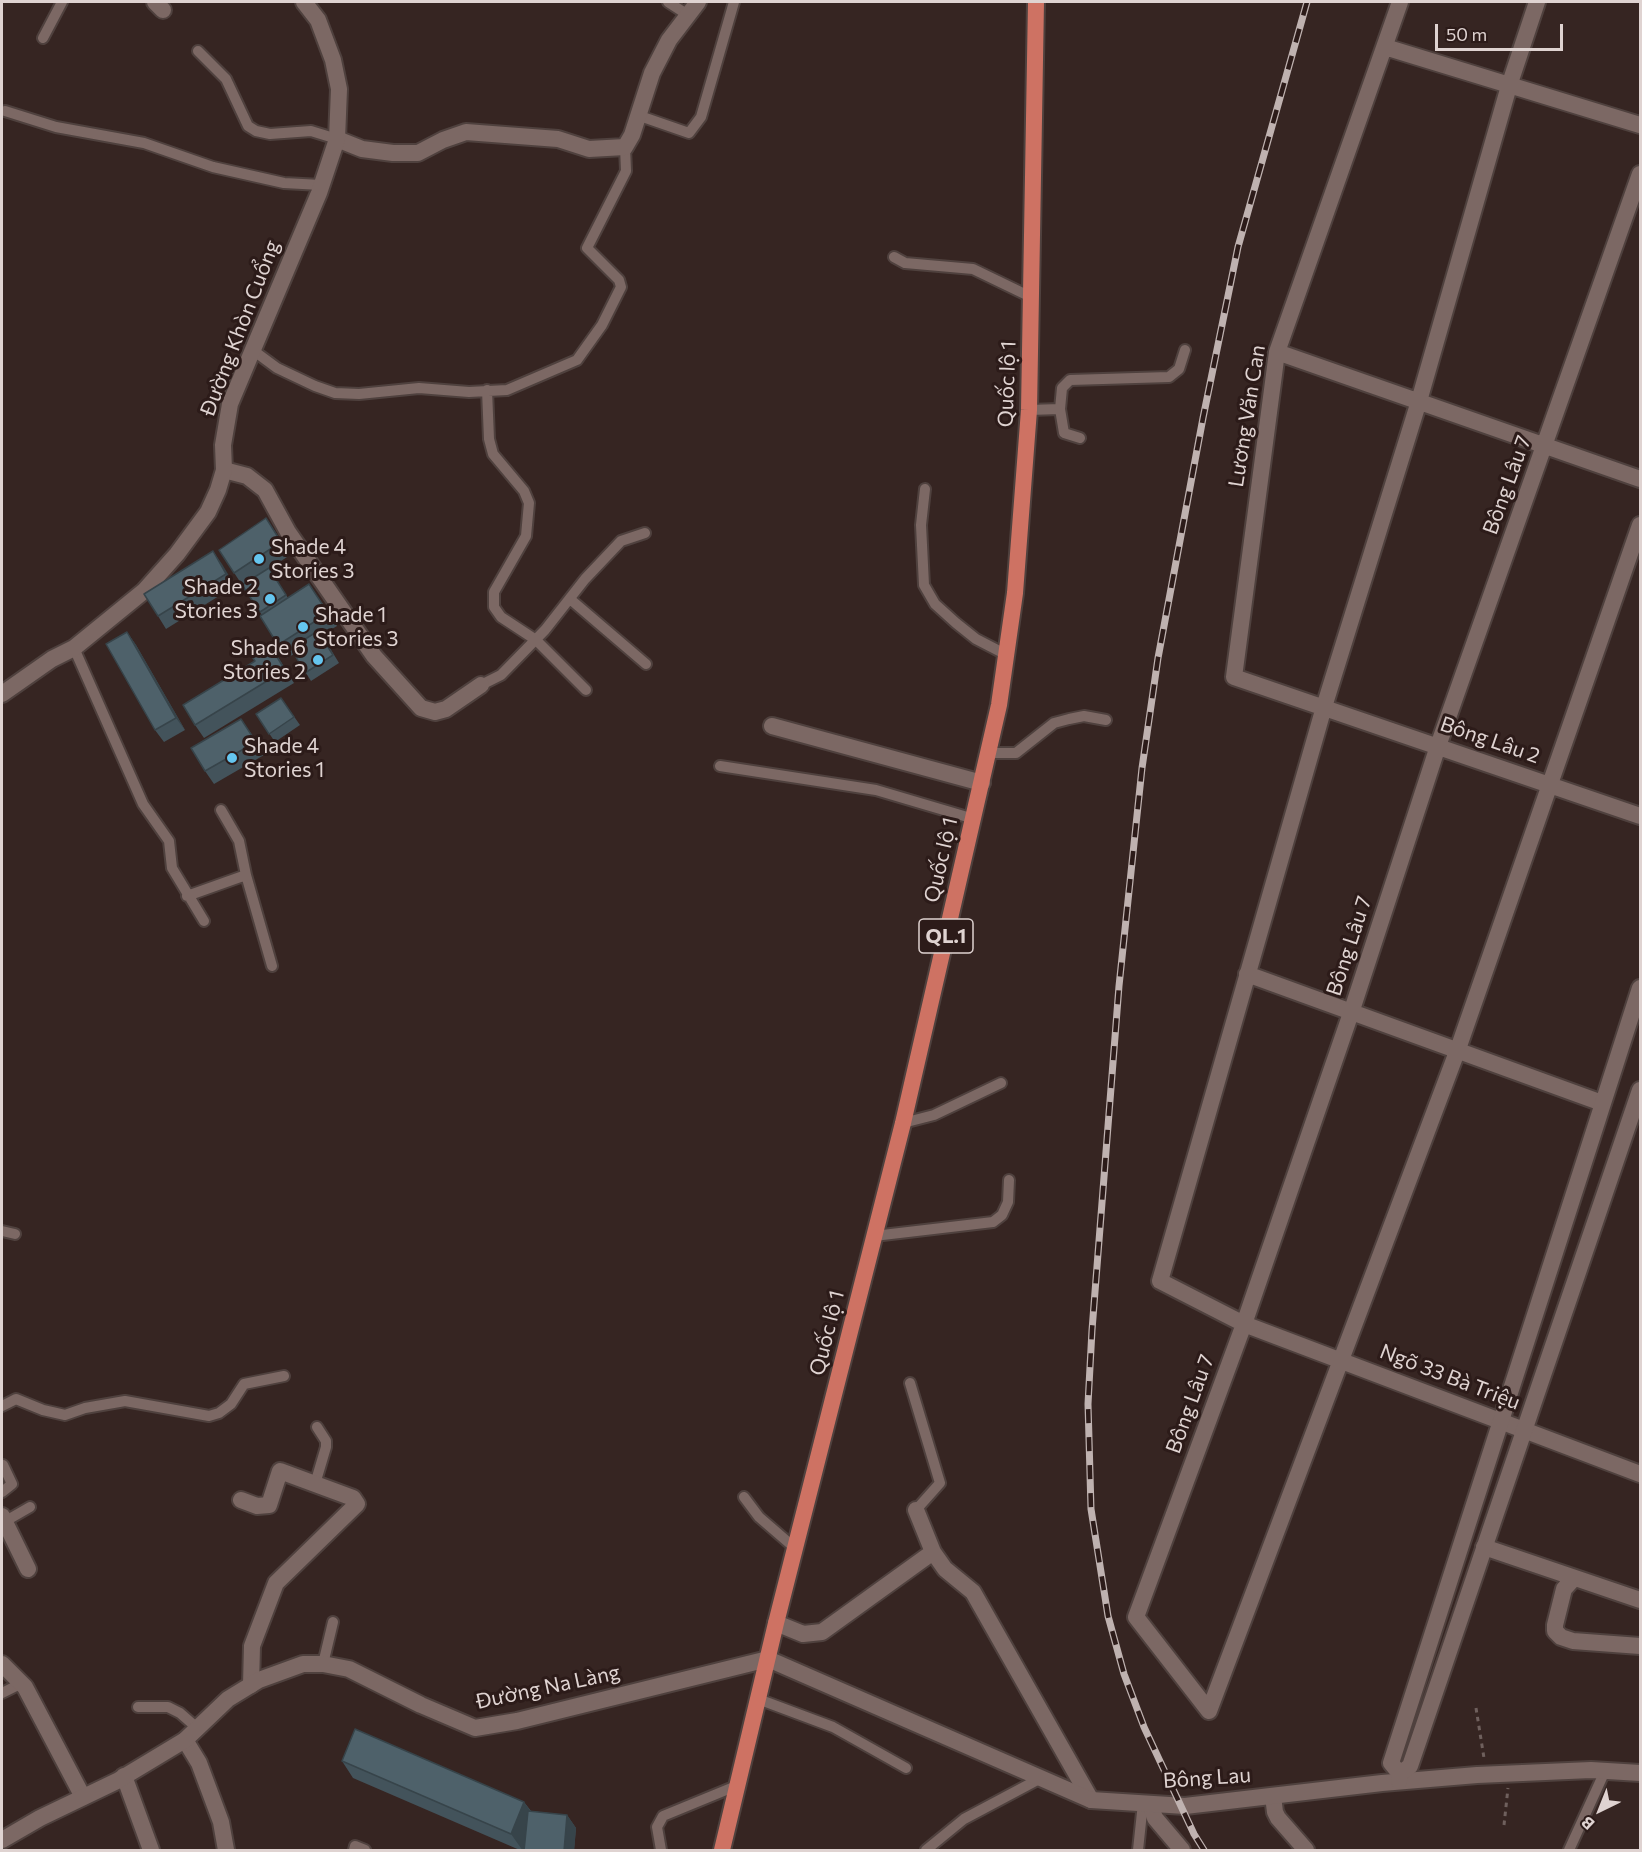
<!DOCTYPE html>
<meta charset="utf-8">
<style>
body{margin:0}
#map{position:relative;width:1642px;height:1852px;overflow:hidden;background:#362522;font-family:Commissioner,sans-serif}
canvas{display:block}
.frame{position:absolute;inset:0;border:3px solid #dfd3d1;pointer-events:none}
.north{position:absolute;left:1570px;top:1780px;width:60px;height:60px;-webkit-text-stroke:4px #2c1b19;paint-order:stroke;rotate:223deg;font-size:16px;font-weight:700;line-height:24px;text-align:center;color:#dfd3d1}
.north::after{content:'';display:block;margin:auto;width:21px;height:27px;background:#dfd3d1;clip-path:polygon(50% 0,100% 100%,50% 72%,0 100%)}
.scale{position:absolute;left:1435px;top:24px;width:128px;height:27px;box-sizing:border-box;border:3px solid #dfd3d1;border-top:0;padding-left:8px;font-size:18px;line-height:21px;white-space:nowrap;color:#dfd3d1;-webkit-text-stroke:4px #2c1b19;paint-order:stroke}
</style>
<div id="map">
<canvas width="1642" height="1852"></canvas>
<div class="frame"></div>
<div class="north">B</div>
<div class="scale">50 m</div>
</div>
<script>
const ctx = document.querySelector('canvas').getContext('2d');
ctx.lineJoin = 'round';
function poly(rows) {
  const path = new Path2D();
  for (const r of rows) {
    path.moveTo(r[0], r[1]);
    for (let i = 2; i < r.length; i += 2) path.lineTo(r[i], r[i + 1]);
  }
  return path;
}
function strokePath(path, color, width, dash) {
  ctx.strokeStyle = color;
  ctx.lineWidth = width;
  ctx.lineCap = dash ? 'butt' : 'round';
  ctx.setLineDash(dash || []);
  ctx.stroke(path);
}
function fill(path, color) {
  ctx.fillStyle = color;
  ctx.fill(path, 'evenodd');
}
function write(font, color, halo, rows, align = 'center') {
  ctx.font = font + ' Commissioner,sans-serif';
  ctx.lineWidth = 6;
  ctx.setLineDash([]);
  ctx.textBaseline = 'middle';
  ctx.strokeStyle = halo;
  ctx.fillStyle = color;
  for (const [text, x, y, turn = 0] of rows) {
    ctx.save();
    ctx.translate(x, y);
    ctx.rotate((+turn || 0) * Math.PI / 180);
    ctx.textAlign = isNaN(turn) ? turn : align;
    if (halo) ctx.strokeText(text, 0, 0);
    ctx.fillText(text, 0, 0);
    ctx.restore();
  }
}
const service = poly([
 [668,2,688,15],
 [43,38,62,2],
 [198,51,226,79,248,126,256,131,270,134,311,131,337,139],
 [5,111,56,127,144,143,213,167,284,183,321,185],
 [637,115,689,133,701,117,734,2],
 [894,257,905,263,973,269,1033,298],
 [254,351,277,368,315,386,335,393,359,394,419,388,469,392,507,390,577,360,602,325,621,287,619,280,587,248,626,171,625,147],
 [487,390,489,439,493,454,524,491,529,503,526,536,494,592,494,607,501,617,536,640,586,690],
 [1060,409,1064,433,1080,438],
 [1029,410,1060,409,1062,388,1070,380,1169,377,1179,369,1185,350],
 [925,489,921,525,924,585,935,604,956,623,976,639,1005,654],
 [570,599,646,664],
 [74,648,143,804,169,841,172,868,204,921],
 [481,685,501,675,545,630,585,579,621,541,645,533],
 [989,753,1016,753,1054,723,1069,719,1084,716,1106,720],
 [720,766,876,790,974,819],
 [221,810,239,841,246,875,272,966],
 [187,896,246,875],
 [903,1123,934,1115,1001,1083],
 [2,1231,15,1234],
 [874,1236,993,1222,1002,1215,1008,1202,1009,1180],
 [910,1383,940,1483,916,1510],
 [2,1406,16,1399,43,1410,65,1415,85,1408,125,1401,209,1416,219,1413,231,1404,244,1384,284,1376],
 [315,1484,326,1447,326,1441,317,1427],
 [2,1492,12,1484,3,1465],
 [744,1497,759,1517,796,1549],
 [4,1522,30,1507],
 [323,1664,333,1622],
 [2,1693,22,1683],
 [758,1699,833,1727,906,1768],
 [138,1707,168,1707,180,1713,196,1727],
 [354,1850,355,1846,365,1850],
 [661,1850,657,1827,663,1816,736,1786],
 [926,1850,964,1819,1041,1778],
 [1138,1850,1143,1803],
 [1569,1850,1605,1771]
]);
const minor = poly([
 [155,2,163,10],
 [1400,2,1277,352,1234,677,1640,816],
 [1537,2,1509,86,1419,401,1324,707,1160,1281,1244,1324,1640,1474],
 [1385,47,1640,125],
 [337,139,362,149,393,153,418,153,443,140,466,132,558,139,589,149,625,147,632,135,652,73,669,40,698,2],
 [1277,352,1640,479],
 [224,470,247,476,265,490,288,532,374,656,421,708,435,712,446,709,481,685],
 [772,726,982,783],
 [1247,974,1602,1103],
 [241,1500,257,1506,269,1505,280,1471,353,1498,357,1504,276,1583,252,1646,251,1685],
 [916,1510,933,1552,945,1569,973,1592,1091,1800],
 [2,1516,28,1569],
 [1484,1547,1640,1600],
 [1574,1578,1564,1589,1555,1625,1555,1631,1561,1637,1573,1641,1640,1646],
 [776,1623,803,1634,822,1632,933,1552],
 [2,1664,25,1687,83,1797],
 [1209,1711,1136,1617,1244,1324,1352,1010,1438,746,1640,174],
 [1209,1711,1458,1049,1640,525],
 [185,1740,199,1763,221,1822,226,1850],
 [124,1776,151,1850],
 [1273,1796,1275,1812,1278,1818,1306,1850],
 [1150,1804,1155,1818,1182,1850]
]);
const tertiary = poly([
 [2,694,52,659,74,648,144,591,177,554,208,512,218,490,224,470,223,445,230,404,319,193,337,139,339,89,333,60,318,20,304,2],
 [768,1659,1091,1800,1185,1806,1382,1783,1477,1775,1591,1770,1640,1773]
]);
const secondary = poly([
 [1400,1774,1410,1766,1640,1090],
 [1399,1781,1400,1774,1391,1763,1640,988],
 [2,1840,40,1818,117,1781,185,1740,228,1699,259,1680,303,1664,323,1664,349,1669,421,1705,475,1728,517,1721,768,1659]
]);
const trunk = poly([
 [722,1850,776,1623,903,1123,999,705,1015,593,1029,410,1036,2]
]);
strokePath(service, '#4f413e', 14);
strokePath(minor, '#4f413e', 20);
strokePath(tertiary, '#4f413e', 20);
strokePath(secondary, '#4f413e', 20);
strokePath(trunk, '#4f413e', 20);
strokePath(poly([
 [1476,1708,1484,1758],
 [1504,1825,1508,1788]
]), '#6f605d', 3, [4.5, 4.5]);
strokePath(service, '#7c6864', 10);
strokePath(minor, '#7c6864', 16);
strokePath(tertiary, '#7c6864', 16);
strokePath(secondary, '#7c6864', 16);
strokePath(trunk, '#ce7263', 16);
const rail = poly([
 [1204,1850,1194,1834,1144,1727,1124,1674,1108,1616,1091,1509,1088,1404,1092,1330,1119,986,1142,768,1158,658,1203,418,1238,247,1307,2]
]);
strokePath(rail, '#bfb2b0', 7);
strokePath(rail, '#2c1b19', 4.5, [14]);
fill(poly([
 [266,518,290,555,269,569,288,598,318,597,337,626,322,635,339,663,311,681,294,654,287,658,278,645,262,615,219,550],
 [213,551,235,586,166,629,158,616],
 [127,632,136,645,185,730,164,742,155,730],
 [278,657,294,683,204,738,195,725],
 [281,698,300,725,275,742,256,714],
 [250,732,264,755,214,784,205,771],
 [342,1761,524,1802,531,1811,567,1815,576,1828,574,1851,524,1851,525,1845,522,1851,353,1778]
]), '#43535b');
fill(poly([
 [266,518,275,531,290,555,281,542],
 [213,551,222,564,235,586,226,574],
 [127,632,136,645,185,730,176,718],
 [269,644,278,657,294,683,285,670],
 [524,1802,536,1819,523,1851,511,1834],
 [567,1815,576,1828,574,1851,564,1851]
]), '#37444a');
const building = poly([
 [266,518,281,542,234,573,219,550,266,518],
 [213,551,226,574,158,616,144,594,213,551],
 [269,568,286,595,260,612,242,585,269,568],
 [309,584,328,613,278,645,260,616,309,584],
 [318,631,333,655,305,673,291,648,318,631],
 [127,632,176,718,155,730,106,644,127,632],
 [269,644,285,670,195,725,183,705,255,661,251,655,269,644],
 [281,698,294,717,269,734,256,714,281,698],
 [241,719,256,742,205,771,191,748,241,719],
 [355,1729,524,1802,511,1834,342,1761,355,1729],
 [528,1811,567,1815,564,1851,524,1851,528,1811]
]);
fill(building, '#4e616a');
strokePath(building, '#37444a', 1.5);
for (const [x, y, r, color] of [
 [259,559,6,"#65c5ee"],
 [270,599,6,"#65c5ee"],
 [303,627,6,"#65c5ee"],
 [318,660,6,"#65c5ee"],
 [232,758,6,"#65c5ee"]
]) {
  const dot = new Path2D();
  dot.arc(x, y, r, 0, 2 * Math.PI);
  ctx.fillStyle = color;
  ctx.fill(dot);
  strokePath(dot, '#2c1b19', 2);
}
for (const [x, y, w] of [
 [946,936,54]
]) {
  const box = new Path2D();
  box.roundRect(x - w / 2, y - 17, w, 34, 4.5);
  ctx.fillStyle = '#2c1b19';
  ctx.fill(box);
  strokePath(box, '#dfd3d1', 1.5);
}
write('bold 20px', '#dfd3d1', null, [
 ["QL.1",946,936]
]);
write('21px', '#dfd3d1', '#2c1b19', [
 ["Đường Khòn Cuổng",240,328,-69],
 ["Quốc lộ 1",1007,384,-88],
 ["Lương Văn Can",1247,416,-81],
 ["Bông Lâu 7",1507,485,-70],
 ["Bông Lâu 2",1490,740,19],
 ["Quốc lộ 1",941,860,-77],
 ["Bông Lâu 7",1349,946,-72],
 ["Quốc lộ 1",827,1333,-76],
 ["Ngõ 33 Bà Triệu",1450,1377,21],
 ["Bông Lâu 7",1190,1404,-70],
 ["Đường Na Làng",548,1687,-12],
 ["Bông Lau",1207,1778,-4]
]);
write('21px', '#dfd3d1', '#2c1b19', [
 ["Shade 4",271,547],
 ["Stories 3",271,571],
 ["Shade 2",258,587,"right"],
 ["Stories 3",258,611,"right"],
 ["Shade 1",315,615],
 ["Stories 3",315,639],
 ["Shade 6",306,648,"right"],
 ["Stories 2",306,672,"right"],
 ["Shade 4",244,746],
 ["Stories 1",244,770]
], 'left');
</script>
